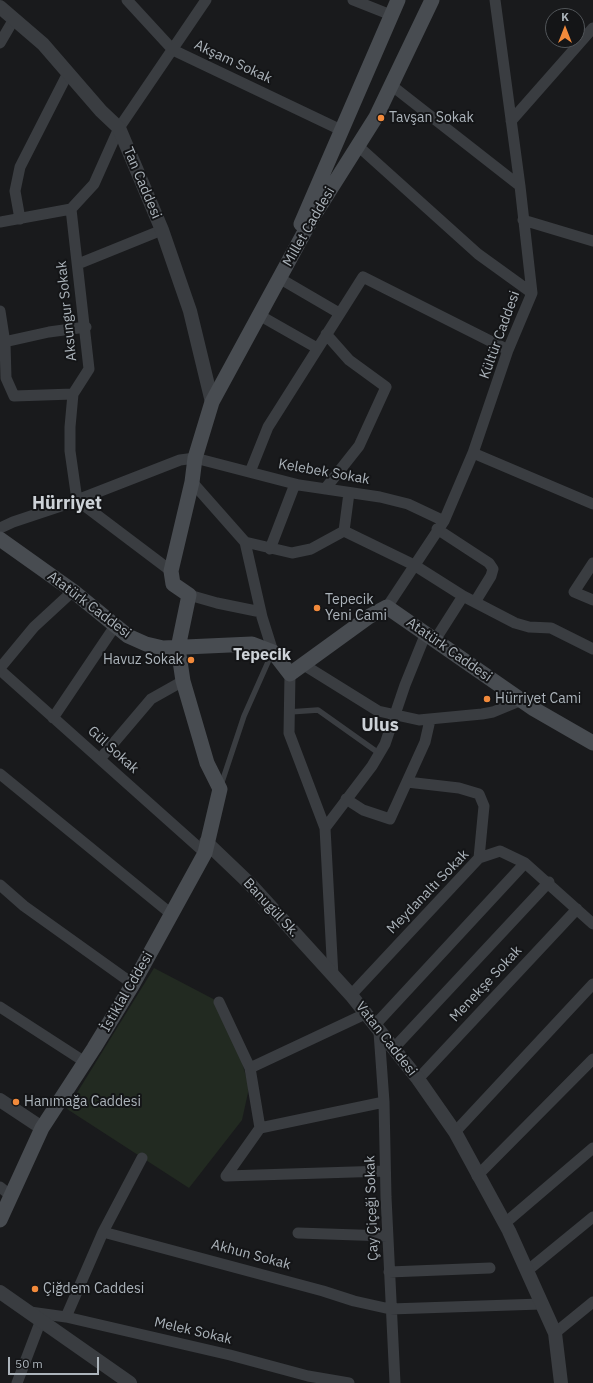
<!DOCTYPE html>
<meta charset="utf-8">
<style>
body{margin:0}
#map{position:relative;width:593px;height:1383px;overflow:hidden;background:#191a1c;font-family:"IBM Plex Sans",sans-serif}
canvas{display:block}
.north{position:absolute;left:545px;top:8px;width:40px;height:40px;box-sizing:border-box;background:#141517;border:1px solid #515559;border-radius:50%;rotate:0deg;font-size:11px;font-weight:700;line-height:16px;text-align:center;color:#acb4bb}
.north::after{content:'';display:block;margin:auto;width:14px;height:18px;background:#f28a3b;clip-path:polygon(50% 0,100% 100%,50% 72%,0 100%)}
.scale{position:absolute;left:8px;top:1357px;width:91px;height:18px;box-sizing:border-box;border:2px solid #acb4bb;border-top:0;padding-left:5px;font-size:12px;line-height:14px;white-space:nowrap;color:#acb4bb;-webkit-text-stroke:3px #141517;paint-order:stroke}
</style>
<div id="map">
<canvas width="593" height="1383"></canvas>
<div class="north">K</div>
<div class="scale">50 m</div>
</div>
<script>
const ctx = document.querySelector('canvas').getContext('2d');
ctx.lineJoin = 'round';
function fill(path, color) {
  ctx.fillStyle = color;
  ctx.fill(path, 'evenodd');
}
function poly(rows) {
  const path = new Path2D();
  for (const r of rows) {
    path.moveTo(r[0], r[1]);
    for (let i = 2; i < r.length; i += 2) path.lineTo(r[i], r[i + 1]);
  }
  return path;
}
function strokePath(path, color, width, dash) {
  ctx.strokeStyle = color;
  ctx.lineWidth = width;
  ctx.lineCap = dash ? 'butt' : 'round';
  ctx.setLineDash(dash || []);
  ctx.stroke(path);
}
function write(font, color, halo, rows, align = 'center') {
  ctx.font = font + ' "IBM Plex Sans",sans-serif';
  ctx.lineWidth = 4;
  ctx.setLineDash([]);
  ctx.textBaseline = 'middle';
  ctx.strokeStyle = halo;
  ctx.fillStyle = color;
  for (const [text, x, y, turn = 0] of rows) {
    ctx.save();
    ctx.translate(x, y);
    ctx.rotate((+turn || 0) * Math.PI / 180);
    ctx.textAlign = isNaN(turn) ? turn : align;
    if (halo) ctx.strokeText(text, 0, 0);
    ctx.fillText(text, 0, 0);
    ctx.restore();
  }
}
fill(poly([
 [154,968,219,1002,236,1039,249,1088,242,1120,189,1188,67,1109]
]), '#222a21');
strokePath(poly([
 [289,712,318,710,380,754],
 [221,785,244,716,272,653]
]), '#3a3d41', 5.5);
strokePath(poly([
 [127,0,173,50,341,130],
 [353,0,391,15],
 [0,43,14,19],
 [391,85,520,186],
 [511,121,593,28],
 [358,146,478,254,532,293],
 [71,209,89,369,73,394,70,427,70,451,77,500,171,571],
 [71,209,94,184,119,128,206,0],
 [20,219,15,191,20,167,68,73],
 [523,220,593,241],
 [0,222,71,209],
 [78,264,162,230],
 [279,278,339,313],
 [0,311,5,343,6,378,14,396,73,394],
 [259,315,317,348],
 [0,343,49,332,86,327],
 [473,453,593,504],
 [250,472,268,427,363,277,508,350],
 [192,482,245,542,262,617,273,652],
 [325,489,359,446,386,387,349,360,326,334],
 [0,528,13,522,67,504,180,460,195,458,299,485,380,497,408,504,444,521],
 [437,529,489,563,493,569,491,576,475,602],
 [344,531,414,565,463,596,515,623,529,627,551,628,593,649],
 [245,542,292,553,311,549,344,531,349,493],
 [270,549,295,484],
 [593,563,574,592,593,600],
 [189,595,217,603,261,612],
 [387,607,444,521,473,453,508,350,532,293,520,186,495,0],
 [435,640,463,596],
 [304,665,378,711,419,720,482,714,493,712,522,700],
 [0,668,34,627,73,591],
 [0,670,205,853],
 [290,674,289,733,325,828,333,976],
 [53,718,115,626],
 [100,759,151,699,183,681],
 [0,774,170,913],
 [407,782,459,788,479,794,484,806,479,858],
 [346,799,363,810,390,819,425,742,430,720],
 [325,828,372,766,385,744,405,685,426,633],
 [0,885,24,906,133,984],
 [351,995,479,858,500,851,525,863,593,924],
 [219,1002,250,1068,260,1128],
 [0,1007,85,1062],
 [374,1026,525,863],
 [379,1032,384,1102,386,1197,395,1383],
 [393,1049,549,882],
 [250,1068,365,1014],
 [418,1079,577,909],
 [260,1128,384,1102],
 [455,1132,593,984],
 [226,1176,385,1171],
 [226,1176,260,1128],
 [477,1176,593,1059],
 [0,1187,11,1196],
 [504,1224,593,1148],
 [103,1232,323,1291,354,1301,390,1309,541,1304],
 [298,1233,387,1236],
 [527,1271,593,1217],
 [389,1272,490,1268],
 [30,1312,66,1317,230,1355,308,1376,349,1383],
 [66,1317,103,1232,142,1158],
 [555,1333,593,1302],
 [17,1383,41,1320]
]), '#3a3d41', 11);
strokePath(poly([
 [0,7,43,44,101,111,119,128,162,230,190,311,212,402],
 [206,842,250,884,351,995,418,1079,455,1132,509,1231,555,1333,561,1383],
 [0,1100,42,1128],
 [0,1292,130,1383]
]), '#3a3d41', 14);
strokePath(poly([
 [301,224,398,0],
 [0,539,73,591,128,636,146,644,163,648,252,644,273,652,290,674,370,616,387,607,534,709,593,743],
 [0,1220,42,1128,94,1048,133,984,205,853,220,789,207,763,183,681,178,648,189,595,173,584,171,571,192,482,195,458,212,402,311,220,376,117,432,0]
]), '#484c51', 15);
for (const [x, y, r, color] of [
 [381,118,4,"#f28a3b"],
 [317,608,4,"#f28a3b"],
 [191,660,4,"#f28a3b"],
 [487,699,4,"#f28a3b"],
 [16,1102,4,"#f28a3b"],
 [35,1289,4,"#f28a3b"]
]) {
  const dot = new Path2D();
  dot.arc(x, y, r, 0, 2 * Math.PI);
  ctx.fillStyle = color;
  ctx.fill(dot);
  strokePath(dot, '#141517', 1.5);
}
write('14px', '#acb4bb', '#141517', [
 ["Akşam Sokak",233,62,25],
 ["Tan Caddesi",142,183,67],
 ["Millet Caddesi",309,227,-60],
 ["Aksungur Sokak",67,311,-96],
 ["Kültür Caddesi",500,335,-70],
 ["Kelebek Sokak",324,472,10],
 ["Atatürk Caddesi",89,605,37],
 ["Atatürk Caddesi",449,650,35],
 ["Gül Sokak",113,750,42],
 ["Meydanaltı Sokak",428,892,-46],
 ["Banugül Sk.",271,908,47],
 ["Menekşe Sokak",486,984,-47],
 ["İstiklal Cddesi",127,992,-60],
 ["Vatan Caddesi",386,1039,52],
 ["Çay Çiçeği Sokak",372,1208,-92],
 ["Akhun Sokak",251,1255,15],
 ["Melek Sokak",193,1331,13]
]);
write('14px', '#acb4bb', '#141517', [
 ["Tavşan Sokak",389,118],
 ["Tepecik",325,600],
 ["Yeni Cami",325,616],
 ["Havuz Sokak",183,660,"right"],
 ["Hürriyet Cami",495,699],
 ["Hanımağa Caddesi",24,1102],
 ["Çiğdem Caddesi",43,1289]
], 'left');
write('bold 16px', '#cdd2d7', '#141517', [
 ["Tepecik",262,655]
]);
write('bold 18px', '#cdd2d7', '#141517', [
 ["Hürriyet",67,504],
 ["Ulus",380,726]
]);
</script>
